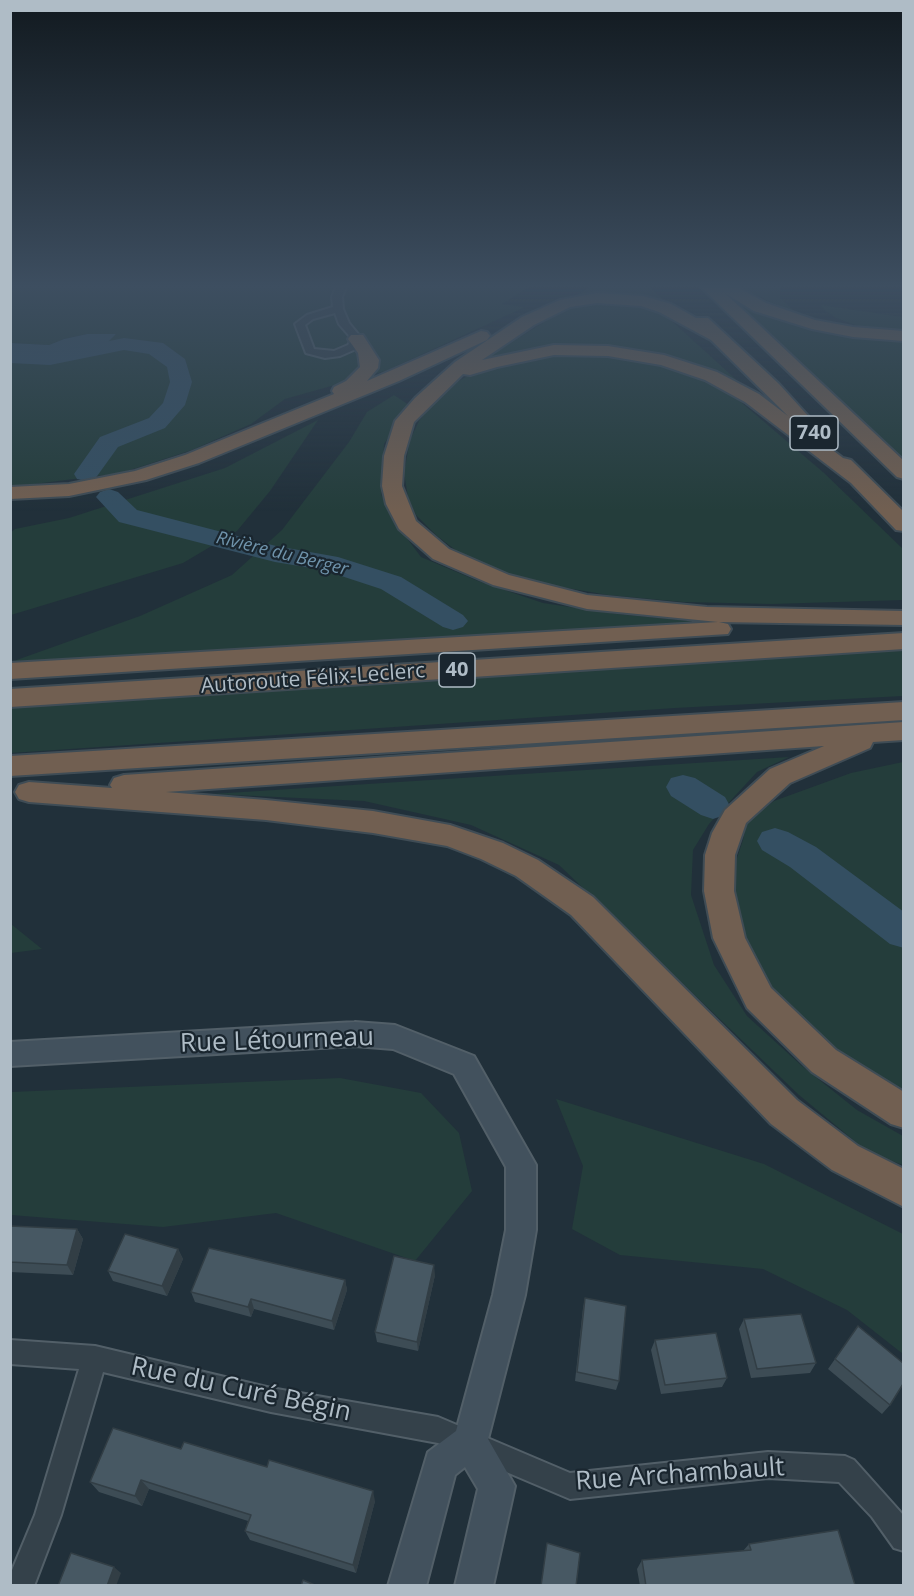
<!DOCTYPE html>
<meta charset="utf-8">
<style>
body{margin:0}
#map{position:relative;width:914px;height:1596px;overflow:hidden;background:#21303a;font-family:"Open Sans",sans-serif}
canvas{display:block}
.frame{position:absolute;inset:0;border:12px solid #afbcc6;pointer-events:none}
</style>
<div id="map">
<canvas width="914" height="1596"></canvas>
<div class="frame"></div>
</div>
<script>
const ctx = document.querySelector('canvas').getContext('2d');
ctx.lineJoin = 'round';
function fill(path, color) {
  ctx.fillStyle = color;
  ctx.fill(path, 'evenodd');
}
function poly(rows) {
  const path = new Path2D();
  for (const r of rows) {
    path.moveTo(r[0], r[1]);
    for (let i = 2; i < r.length; i += 2) path.lineTo(r[i], r[i + 1]);
  }
  return path;
}
function strokePath(path, color, width, dash) {
  ctx.strokeStyle = color;
  ctx.lineWidth = width;
  ctx.lineCap = dash ? 'butt' : 'round';
  ctx.setLineDash(dash || []);
  ctx.stroke(path);
}
function write(font, color, halo, rows, align = 'center') {
  ctx.font = font + ' "Open Sans",sans-serif';
  ctx.lineWidth = 4.5;
  ctx.setLineDash([]);
  ctx.textBaseline = 'middle';
  ctx.strokeStyle = halo;
  ctx.fillStyle = color;
  for (const [text, x, y, turn = 0] of rows) {
    ctx.save();
    ctx.translate(x, y);
    ctx.rotate((+turn || 0) * Math.PI / 180);
    ctx.textAlign = isNaN(turn) ? turn : align;
    if (halo) ctx.strokeText(text, 0, 0);
    ctx.fillText(text, 0, 0);
    ctx.restore();
  }
}
fill(poly([
 [10,287,529,287,502,304,525,307,388,370,285,399,251,424,192,450,121,473,11,487,11,361,47,362,103,346,116,334,87,334,64,339,49,345,11,343],
 [589,287,650,287,671,307,610,294,575,296],
 [738,287,780,287,780,298,799,315],
 [729,298,755,311,803,326,903,339,903,460],
 [594,302,635,305,662,312,753,395,727,376,684,360,617,347,584,345,542,348,485,359,560,312,575,306],
 [821,305,903,317,903,333,858,326,836,318,824,310],
 [556,355,597,355,658,363,688,372,715,384,735,397,824,473,903,549,903,600,772,604,683,602,608,595,549,585,502,572,462,555,437,536,416,515,408,497,404,473,410,440,419,421,436,399,450,386,471,374,526,357],
 [394,395,409,405,384,444,381,494,391,517,421,557,478,581,543,603,617,614,700,622,11,665,11,662,140,616,232,575,282,530,349,442,367,412],
 [318,420,270,491,237,531,183,563,11,615,10,533,15,529,69,518,225,468],
 [903,650,903,696,675,708,11,753,11,707],
 [789,757,757,772,709,824,693,850,691,895,714,965,747,1016,802,1066,857,1110,903,1136,903,1165,869,1153,799,1095,559,865,471,825,364,801,212,794],
 [903,762,903,1095,823,1039,775,999,750,953,738,913,733,870,743,840,747,821,774,801,851,773],
 [11,924,42,949,11,953],
 [340,1078,421,1093,459,1133,472,1191,415,1261,276,1213,163,1227,11,1215,11,1092],
 [556,1099,764,1164,903,1234,903,1354,847,1310,763,1269,620,1255,572,1229,583,1166]
]), '#243d3b');
fill(poly([
 [87,334,116,334,104,346,47,362,11,361,11,343,49,345,64,339]
]), '#344f62');
fill(poly([
 [124,338,163,343,185,359,192,382,185,405,165,428,118,447,95,479,86,481,77,479,74,474,100,437,149,418,163,403,170,382,167,367,149,354,124,350,50,365,10,363,10,351,50,353,124,338],
 [109,489,118,492,137,510,276,546,338,557,401,577,463,615,468,621,463,627,453,630,443,627,381,589,323,570,275,562,119,522,96,497,100,492,109,489],
 [683,775,695,778,725,797,730,806,725,815,713,819,701,815,671,796,666,787,671,778,683,775],
 [775,828,788,832,816,847,904,912,904,948,890,944,790,867,762,850,757,841,762,832,775,828]
]), '#344f62');
const street = poly([
 [336,287,346,287,342,297,343,309,349,323,362,339,356,349,340,356,325,358,306,353,295,324,307,315,333,307,332,297,336,287],
 [335,313,339,324,352,339,348,345,334,351,314,349,305,325,313,319,335,313],
 [10,1340,95,1346,271,1388,438,1417,570,1473,768,1452,845,1456,854,1460,904,1516,904,1551,894,1548,872,1517,839,1482,768,1478,570,1499,438,1443,271,1412,103,1372,61,1515,34,1586,10,1586,10,1575,35,1515,79,1369,10,1364,10,1340]
]);
const secondary = poly([
 [355,1022,395,1025,474,1056,536,1165,536,1230,525,1295,488,1439,515,1486,493,1586,455,1586,478,1489,465,1467,455,1475,426,1586,388,1586,428,1452,456,1431,493,1295,506,1230,506,1167,454,1074,393,1049,355,1046,10,1066,10,1042,355,1022]
]);
const highway = poly([
 [701,287,737,287,766,303,815,320,853,327,904,331,904,341,853,337,812,329,754,311,726,294,904,461,904,479,897,477,701,287],
 [597,293,643,296,671,304,696,318,708,318,779,384,810,418,807,422,797,423,843,458,851,460,904,512,904,531,896,530,851,483,745,402,705,380,661,365,608,356,554,355,497,367,470,375,463,374,414,422,404,456,402,486,416,521,449,549,509,575,587,595,707,607,904,611,904,625,719,622,728,624,731,629,728,634,10,679,10,663,718,622,587,609,493,585,433,559,399,529,386,504,382,486,384,456,395,421,415,398,455,362,522,317,560,300,597,293],
 [597,303,641,306,659,312,711,340,788,416,759,394,717,372,664,355,608,346,554,345,482,360,534,325,570,307,597,303],
 [481,331,487,332,490,336,487,340,399,381,199,463,146,480,69,496,10,499,10,487,69,484,135,471,185,455,334,394,332,391,334,387,346,381,360,367,358,353,348,339,351,335,363,335,379,360,378,368,367,381,481,331],
 [904,633,904,649,10,707,10,689,904,633],
 [904,702,904,720,10,776,10,756,904,702],
 [904,722,904,740,873,742,870,748,790,783,746,823,735,855,734,891,745,938,771,988,836,1050,904,1092,904,1128,891,1124,812,1072,747,1008,713,938,704,891,705,855,712,833,725,810,770,769,824,746,166,792,266,800,373,811,450,825,503,843,538,860,593,897,797,1100,858,1146,904,1169,904,1207,832,1170,771,1124,571,915,516,876,481,859,447,846,373,833,266,820,29,802,19,799,15,792,19,785,29,782,112,788,110,785,114,778,124,775,904,722]
]);
strokePath(street, '#525f68', 4);
strokePath(secondary, '#525f68', 4);
strokePath(highway, '#3f4c55', 4);
fill(street, '#34414a');
fill(secondary, '#42515d');
fill(highway, '#715f51');
fill(poly([
 [10,1226,77,1229,83,1239,73,1275,10,1272],
 [178,1249,183,1259,167,1296,113,1281,108,1271],
 [435,1275,418,1351,377,1342,375,1332],
 [345,1280,347,1290,334,1330,254,1309,251,1317,195,1302,191,1292],
 [585,1298,619,1381,616,1390,575,1381,583,1308],
 [744,1319,816,1363,810,1373,751,1378,739,1329],
 [858,1326,890,1405,882,1414,828,1369],
 [655,1340,727,1378,722,1387,661,1394,651,1350],
 [181,1449,375,1501,356,1573,250,1540,245,1531,248,1521,149,1489,142,1506,99,1492,90,1482],
 [749,1544,855,1585,640,1586,637,1569,642,1560,743,1551]
]), '#3d4c55');
fill(poly([
 [77,1229,83,1239,73,1275,67,1265],
 [178,1249,183,1259,167,1296,162,1286],
 [434,1265,435,1275,418,1351,417,1342],
 [345,1280,347,1290,334,1330,332,1321],
 [251,1299,254,1309,251,1317,248,1307],
 [141,1480,149,1489,142,1506,135,1496],
 [373,1491,375,1501,356,1573,353,1565],
 [114,1567,121,1573,116,1586,107,1586]
]), '#323e45');
const building = poly([
 [10,1226,77,1229,67,1265,10,1262,10,1226],
 [125,1234,178,1249,162,1286,108,1271,125,1234],
 [209,1248,345,1280,332,1321,251,1299,248,1307,191,1292,209,1248],
 [394,1256,434,1265,417,1342,375,1332,394,1256],
 [585,1298,626,1306,619,1381,577,1372,585,1298],
 [801,1314,816,1363,757,1369,744,1319,801,1314],
 [858,1326,903,1363,903,1384,890,1405,835,1359,858,1326],
 [716,1333,727,1378,665,1385,655,1340,716,1333],
 [113,1428,181,1449,184,1442,267,1467,269,1460,373,1491,353,1565,245,1531,251,1515,141,1480,135,1496,90,1482,113,1428],
 [838,1530,855,1585,646,1586,642,1560,751,1550,749,1544,838,1530],
 [547,1543,580,1553,576,1586,541,1586,547,1543],
 [71,1553,114,1567,107,1586,58,1586,71,1553],
 [303,1580,317,1586,301,1586,303,1580]
]);
fill(building, '#475863');
strokePath(building, '#323e45', 1.5);
const sky = ctx.createLinearGradient(0, 0, 0, 511);
sky.addColorStop(0, '#121a20');
sky.addColorStop(0.56, '#3d4e60');
sky.addColorStop(1, '#3d4e6000');
ctx.fillStyle = sky;
ctx.fillRect(0, 0, 914, 511);
write('italic 18px', '#6f93ab', '#1a262f', [
 ["Rivière du Berger",282,554,14]
]);
for (const [x, y, w] of [
 [814,433,48],
 [457,670,36]
]) {
  const box = new Path2D();
  box.roundRect(x - w / 2, y - 17, w, 34, 4.5);
  ctx.fillStyle = '#1a262f';
  ctx.fill(box);
  strokePath(box, '#afbcc6', 1.5);
}
write('bold 20px', '#afbcc6', null, [
 ["740",814,433],
 ["40",457,670]
]);
write('21px', '#afbcc6', '#1a262f', [
 ["Autoroute Félix-Leclerc",313,679,-4]
]);
write('26px', '#afbcc6', '#1a262f', [
 ["Rue Létourneau",277,1041,-2],
 ["Rue du Curé Bégin",241,1390,12],
 ["Rue Archambault",680,1475,-4]
]);
</script>
